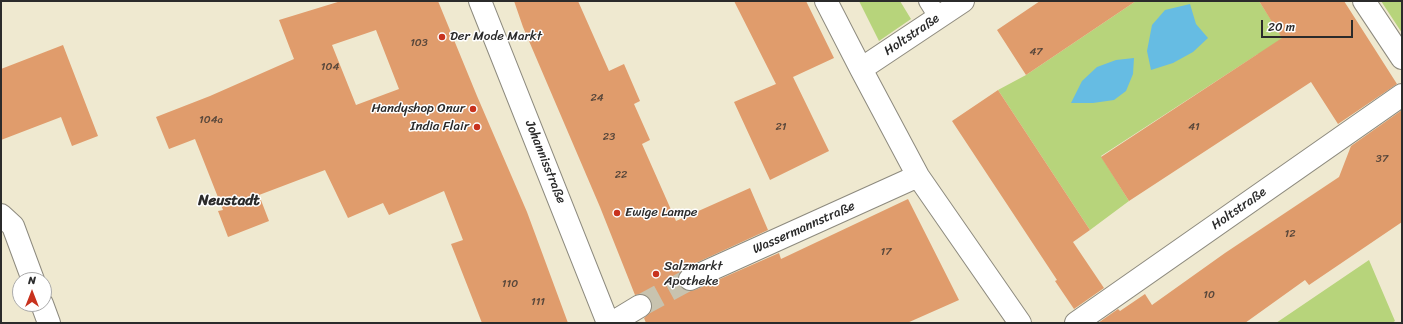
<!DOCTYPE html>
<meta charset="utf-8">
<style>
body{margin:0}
#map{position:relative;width:1403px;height:324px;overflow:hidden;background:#efe9d0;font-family:Sriracha,sans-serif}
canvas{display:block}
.frame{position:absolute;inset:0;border:2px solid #2b2b2b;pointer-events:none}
.north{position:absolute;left:12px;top:272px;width:40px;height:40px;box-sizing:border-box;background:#fff;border:1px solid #aaa;border-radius:50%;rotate:0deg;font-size:11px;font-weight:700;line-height:16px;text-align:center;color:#2b2b2b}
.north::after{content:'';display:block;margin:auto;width:14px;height:18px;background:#c8321e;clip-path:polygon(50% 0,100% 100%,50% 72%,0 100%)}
.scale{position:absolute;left:1261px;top:20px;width:92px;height:18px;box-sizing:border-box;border:2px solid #2b2b2b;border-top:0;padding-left:5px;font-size:12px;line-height:14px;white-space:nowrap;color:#2b2b2b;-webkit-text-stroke:3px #fff;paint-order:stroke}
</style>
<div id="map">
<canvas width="1403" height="324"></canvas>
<div class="frame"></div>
<div class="north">N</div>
<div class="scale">20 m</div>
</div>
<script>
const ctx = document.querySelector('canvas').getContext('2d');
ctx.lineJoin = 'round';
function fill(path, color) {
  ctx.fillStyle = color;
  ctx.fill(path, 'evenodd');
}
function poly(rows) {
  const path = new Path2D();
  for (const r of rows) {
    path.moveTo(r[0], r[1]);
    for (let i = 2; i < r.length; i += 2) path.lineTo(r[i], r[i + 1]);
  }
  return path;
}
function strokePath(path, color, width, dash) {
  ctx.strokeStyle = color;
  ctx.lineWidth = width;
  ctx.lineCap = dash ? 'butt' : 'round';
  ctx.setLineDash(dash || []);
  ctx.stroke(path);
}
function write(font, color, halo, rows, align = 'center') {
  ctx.font = font + ' Sriracha,sans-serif';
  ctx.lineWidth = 3;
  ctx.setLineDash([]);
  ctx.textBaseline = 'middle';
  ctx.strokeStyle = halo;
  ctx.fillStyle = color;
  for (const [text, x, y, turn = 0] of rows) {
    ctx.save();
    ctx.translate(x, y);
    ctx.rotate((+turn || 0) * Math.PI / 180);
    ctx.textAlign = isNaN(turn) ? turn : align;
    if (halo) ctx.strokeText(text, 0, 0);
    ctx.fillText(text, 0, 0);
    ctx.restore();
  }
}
fill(poly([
 [859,1,900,1,911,19,879,41],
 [1136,1,1259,1,1311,82,1258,54,1101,156,1129,201,1090,230,998,90,1026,75],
 [1381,1,1402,1,1402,33],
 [1369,260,1395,321,1392,323,1276,323]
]), '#b7d47b');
fill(poly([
 [1190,4,1196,24,1208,38,1193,52,1173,63,1151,70,1147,51,1152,25,1165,10],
 [1134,58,1133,74,1126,91,1114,100,1093,103,1071,103,1082,81,1097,67,1116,60]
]), '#66bce3');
fill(poly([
 [341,1,438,1,477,96,527,212,568,323,482,323,451,244,463,240,444,191,389,215,383,203,348,218,325,170,259,195,269,221,228,237,218,211,223,210,195,139,169,149,156,117,210,96,294,59,279,20],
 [376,30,399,89,356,105,332,45],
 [514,1,578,1,609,71,624,64,640,101,634,104,650,140,642,144,676,221,750,188,768,230,685,268,680,272,678,278,679,284,683,289,689,291,695,290,779,253,781,259,908,199,959,300,907,323,646,323,644,318,651,312,652,305,651,300,646,295,640,294,635,295,600,207,523,27],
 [734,1,806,1,834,58,793,77,829,151,770,180,734,102,776,84],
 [1040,1,1136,1,1026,75,997,30],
 [1259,1,1344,1,1397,84,1338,124,1311,82,1129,201,1101,157,1282,38],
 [63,45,98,136,72,146,61,117,1,140,1,69],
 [998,90,1090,230,1073,242,1104,288,1074,309,1055,281,1057,280,952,121],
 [1402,110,1402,222,1309,285,1305,280,1245,323,1098,323,1118,309,1120,311,1145,294,1152,305,1225,253,1339,177,1351,146]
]), '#e09c6c');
strokePath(poly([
 [640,306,690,279]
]), '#c8c3af', 22, [22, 11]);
const lane = poly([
 [928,1,938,17]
]);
const street = poly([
 [480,1,608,323],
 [826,1,861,69,918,176,1020,323],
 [1364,1,1402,58],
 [861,69,963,1],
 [1,215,13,226,33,280],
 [690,279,918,176],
 [42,304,49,323],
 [612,323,640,306],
 [1076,323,1402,95]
]);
strokePath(lane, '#8d8a7e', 20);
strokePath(street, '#8d8a7e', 24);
strokePath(lane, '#fff', 18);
strokePath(street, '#fff', 22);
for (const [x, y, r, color] of [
 [442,37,4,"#c8321e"],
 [473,109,4,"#c8321e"],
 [477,127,4,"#c8321e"],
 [617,213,4,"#c8321e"],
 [656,274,4,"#c8321e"]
]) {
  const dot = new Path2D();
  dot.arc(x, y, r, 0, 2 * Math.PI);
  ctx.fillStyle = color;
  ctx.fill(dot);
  strokePath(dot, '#fff', 1.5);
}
write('11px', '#58473b', null, [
 ["103",419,43],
 ["47",1036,52],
 ["104",330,67],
 ["24",597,98],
 ["104a",211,120],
 ["21",781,127],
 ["41",1194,127],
 ["23",609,137],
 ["37",1382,159],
 ["22",621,175],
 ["12",1290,234],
 ["17",886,252],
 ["110",510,284],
 ["10",1209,295],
 ["111",538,302]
]);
write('13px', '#2b2b2b', '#fff', [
 ["Holtstraße",912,35,-34],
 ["Johannisstraße",545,162,68],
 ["Holtstraße",1239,209,-35],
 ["Wassermannstraße",804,228,-24]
]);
write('13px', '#2b2b2b', '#fff', [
 ["Der Mode Markt",450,37],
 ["Handyshop Onur",465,109,"right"],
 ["India Flair",469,127,"right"],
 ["Ewige Lampe",625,213],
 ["Salzmarkt",664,267],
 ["Apotheke",664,282]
], 'left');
write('bold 15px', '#2b2b2b', '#fff', [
 ["Neustadt",229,201]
]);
</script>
